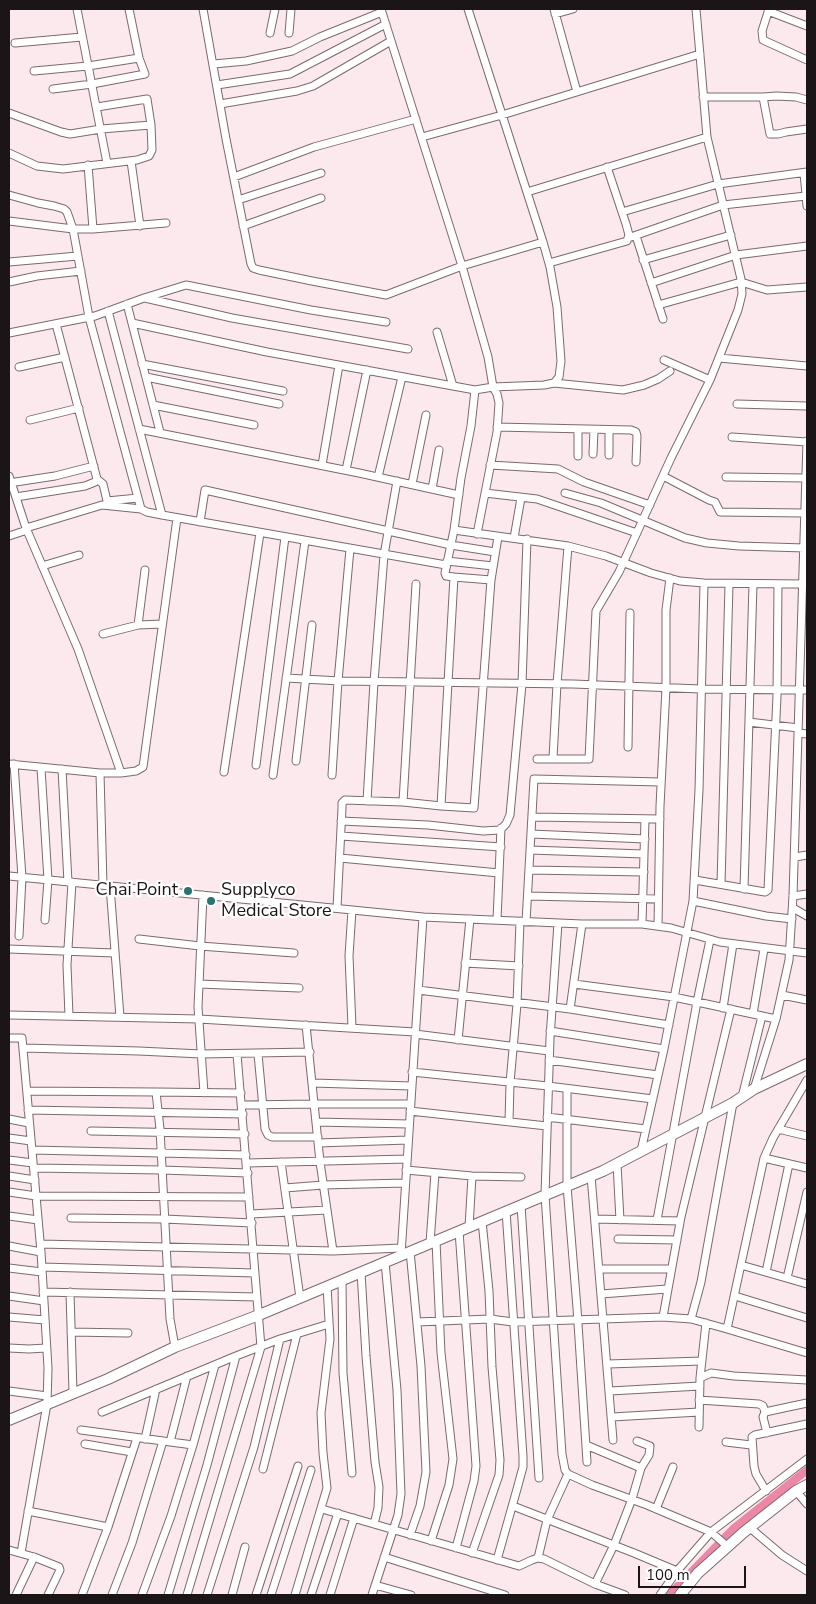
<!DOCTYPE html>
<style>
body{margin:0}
#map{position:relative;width:816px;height:1604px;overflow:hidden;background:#fce9ee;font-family:"Nunito Sans",sans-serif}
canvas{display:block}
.frame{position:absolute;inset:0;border:10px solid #1c1517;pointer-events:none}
.scale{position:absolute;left:638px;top:1566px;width:108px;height:22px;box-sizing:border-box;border:2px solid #1c1517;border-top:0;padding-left:6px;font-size:15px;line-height:18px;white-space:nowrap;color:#1c1517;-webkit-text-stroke:4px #fff;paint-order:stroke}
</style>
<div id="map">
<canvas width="816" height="1604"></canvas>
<div class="frame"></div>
<div class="scale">100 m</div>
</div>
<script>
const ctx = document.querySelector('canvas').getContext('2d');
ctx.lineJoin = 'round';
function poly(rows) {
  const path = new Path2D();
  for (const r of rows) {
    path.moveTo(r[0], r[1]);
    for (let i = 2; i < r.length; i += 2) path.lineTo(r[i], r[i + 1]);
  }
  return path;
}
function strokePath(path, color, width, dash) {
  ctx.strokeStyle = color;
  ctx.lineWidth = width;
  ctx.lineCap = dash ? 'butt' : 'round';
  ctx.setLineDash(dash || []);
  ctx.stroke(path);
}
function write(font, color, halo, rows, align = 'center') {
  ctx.font = font + ' "Nunito Sans",sans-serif';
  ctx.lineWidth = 4.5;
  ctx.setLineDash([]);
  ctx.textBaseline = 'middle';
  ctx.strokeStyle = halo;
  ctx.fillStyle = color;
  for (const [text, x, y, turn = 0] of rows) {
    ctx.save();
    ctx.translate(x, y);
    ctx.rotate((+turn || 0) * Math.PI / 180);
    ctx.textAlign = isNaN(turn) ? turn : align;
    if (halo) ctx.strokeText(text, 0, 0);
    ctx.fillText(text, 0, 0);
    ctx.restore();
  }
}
strokePath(poly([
 [669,1595,733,1529,807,1470]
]), '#ec87a5', 8);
const street = poly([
 [77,9,107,163],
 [203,9,226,139,251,264,253,268,259,270,312,281,386,295,462,266,381,9],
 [554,9,577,92],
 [769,9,762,31,763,40,807,60],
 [768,11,807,26],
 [555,14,573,9],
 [270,33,275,9],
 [289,33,291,9],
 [15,43,82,37],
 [214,64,246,61,292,51,320,37,382,12],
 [34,71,88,66,139,58],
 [217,85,290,74,386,24],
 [53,89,92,84,145,74,139,58,129,9],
 [703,97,763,97,777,96,796,97,807,100],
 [763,97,770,134,778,134,786,132,807,129],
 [220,104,297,91,313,86,391,41],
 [9,113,61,132,70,134,101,129,151,125,147,99,97,107],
 [422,137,502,115,700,54],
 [9,153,37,166,63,169,137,160,149,156,152,150,151,125],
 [131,161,140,226],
 [88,165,93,229],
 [804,173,807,206],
 [234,177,314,147,416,119],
 [527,192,707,137],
 [9,195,38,203,54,206,64,209,67,212,73,229,89,317,99,354,141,509,147,512,162,515,446,565],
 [238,200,321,173],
 [622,212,718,184,807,172],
 [9,221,73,229,93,229,166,223],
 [243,226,321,198],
 [636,236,663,319],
 [628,238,723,205,806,196],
 [643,260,731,235],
 [9,262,78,256],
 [549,263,627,241,629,235,626,224,607,167],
 [9,282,37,276,81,271],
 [651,283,736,255,807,246],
 [145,298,232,318,408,349],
 [127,304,160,432],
 [658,305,741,282,767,290,807,287],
 [108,311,162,515],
 [132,323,267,352,475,390],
 [437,332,453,386],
 [9,333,95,316,144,298,186,285,311,310,386,322],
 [719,358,807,366],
 [664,360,710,380],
 [142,364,283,391],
 [19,367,65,357],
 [146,377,279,404],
 [554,383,623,390,644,385,658,379,670,371],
 [737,404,807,406],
 [153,405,254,425],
 [30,420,79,408],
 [497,427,631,430,636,432,637,436,636,462],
 [139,429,359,473,459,495],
 [578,429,578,456],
 [732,437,807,442],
 [593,454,594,430],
 [609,455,609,430],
 [322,465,339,365],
 [490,465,558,469,584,482,650,505],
 [346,470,367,370],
 [9,476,26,528,78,649,121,773],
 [663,476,709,500,715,502,720,512,805,513],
 [378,477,402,377],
 [726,477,806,478],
 [97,479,103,484,108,505],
 [9,483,55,476,94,466],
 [412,484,426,415],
 [432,489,439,450],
 [485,493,537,499,637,533],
 [565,493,601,503,685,538,707,543,739,546,805,548],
 [16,497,85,486,95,482,97,479,56,324],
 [107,501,138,498],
 [200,522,205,490,451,545,495,552],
 [26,528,102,505,141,509],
 [454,530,568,546,606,556,651,573,680,581,704,583,807,584],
 [477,534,497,432,499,403,497,394,493,387,544,385,554,383,559,377,561,361,557,307,550,267,543,242],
 [9,536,27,530],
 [514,538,521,498],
 [447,561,493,566],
 [42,566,79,555],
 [491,580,498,537],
 [138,625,145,570],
 [103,634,138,625,162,624],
 [286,678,340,681,573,684,701,689,807,690],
 [749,722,798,728],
 [798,733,807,734],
 [628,747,630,613],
 [553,758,557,684,568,546],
 [537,759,589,759,596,611,619,572,671,458,710,380,738,310,742,294,741,279,707,137,696,9],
 [296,761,312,625],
 [9,764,100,773,121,773,136,771,143,767,177,518],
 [14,764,22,877,19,936],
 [256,765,285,537],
 [41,768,48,880,45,920],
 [62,769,68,882],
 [224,772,260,533],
 [100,773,103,885],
 [273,775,305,541],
 [332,775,338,681,350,549],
 [367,801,374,682,384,555,397,481],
 [403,802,416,584],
 [441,806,454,577,446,576,445,573,454,530,461,478,471,426,475,390,493,387,488,357,462,266,543,242,468,9],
 [532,817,660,819],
 [341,821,428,825,483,831,500,830,506,824,510,815,522,684,527,539],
 [531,834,645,839],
 [341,836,501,847],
 [530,850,644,854],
 [795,857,807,855],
 [340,858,499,873],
 [529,870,644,872],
 [9,876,423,917,401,1255],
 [695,880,765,892,768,890,777,696,778,584],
 [721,884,729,584],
 [110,886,120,1017],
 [744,889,753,584],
 [203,895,198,1007,204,1093],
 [528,896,658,899],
 [793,896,807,894],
 [693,901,766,916,792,919],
 [337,908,342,808,342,803,345,800,403,802,441,806,474,808,491,580,454,577],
 [793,908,807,916],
 [423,917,582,924,642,924,671,928,720,942,807,953],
 [497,920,501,828],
 [526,922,534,779,661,782],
 [558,923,550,1038,545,1195,562,1454,565,1470,568,1474,592,1485,647,1505,711,1532,728,1547],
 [642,924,645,819],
 [658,926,660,806,666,688,666,610,670,578],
 [139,939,200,946,294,953],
 [9,949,114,953],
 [465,963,519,966],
 [199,984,299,988],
 [574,984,674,997,776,1019],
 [418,990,570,1009,669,1025],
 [782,995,807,1000],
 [723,1008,733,944],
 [570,1009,582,924],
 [753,1014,764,949],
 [9,1015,199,1019,415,1032],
 [69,1016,67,965,72,882],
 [306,1025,320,1162,333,1251],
 [352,1027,349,956,352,910],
 [550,1031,664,1049],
 [415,1034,549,1051],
 [9,1038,22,1038,41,1252,48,1368,47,1404,21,1553],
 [458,1040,470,919],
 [23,1048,139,1051,201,1054,310,1052],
 [258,1054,265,1129,268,1135,272,1137,318,1137],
 [549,1060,658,1075],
 [412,1072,548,1086,653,1099],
 [807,1080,773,1138,764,1158,727,1329,807,1353],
 [313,1083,411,1086],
 [567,1089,567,1186,577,1308,587,1462],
 [754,1089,776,1019,789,960,793,896,807,441],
 [27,1091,156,1092],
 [742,1097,762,1016],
 [242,1105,315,1104,410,1104],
 [28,1110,243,1114],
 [410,1111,547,1126],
 [547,1117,646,1129],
 [9,1119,29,1123],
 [316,1122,409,1124],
 [509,1122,510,1083,517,1004,520,921],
 [778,1129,807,1136],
 [91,1131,245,1134],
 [9,1138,31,1141],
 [318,1143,408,1140],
 [32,1150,246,1155],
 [641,1151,664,1049,693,901,699,790,704,583],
 [764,1158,807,1168],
 [9,1160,33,1163],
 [281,1162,300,1298],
 [247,1163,407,1159],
 [617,1164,620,1220],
 [34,1168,162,1170,248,1173],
 [406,1170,472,1176,521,1177],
 [9,1176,35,1180],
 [591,1176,613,1440],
 [285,1188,323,1185,405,1183],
 [9,1192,36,1196,249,1197],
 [521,1205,539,1478],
 [251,1214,327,1210],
 [9,1216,38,1220],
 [71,1218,164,1219,252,1223],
 [595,1219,680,1221],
 [657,1220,697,1002,710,940],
 [469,1227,472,1176],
 [618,1239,677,1240],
 [430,1243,435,1173],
 [41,1244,333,1251,401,1248],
 [9,1246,41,1252],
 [410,1251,421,1366,426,1472,420,1506,410,1535],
 [741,1265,807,1284],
 [42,1267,255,1273],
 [9,1268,42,1272],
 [599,1269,671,1269],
 [361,1272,366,1356,375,1462,379,1487,378,1508,374,1524],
 [766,1272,789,1164],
 [787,1278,807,1192],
 [342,1280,343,1373,352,1473],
 [43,1292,257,1297],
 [70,1292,73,1393],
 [601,1294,667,1289],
 [9,1296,44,1301],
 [735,1296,807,1318],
 [9,1317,45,1320],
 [691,1319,701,1282,733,1103],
 [417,1322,490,1319,513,1322,663,1317],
 [727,1329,691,1319,663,1317,681,1217,731,1009],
 [71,1332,128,1333],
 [175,1347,170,1319,160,1129,156,1092,241,1093],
 [9,1348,29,1349,46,1348],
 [608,1364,702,1361],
 [700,1378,711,1373,734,1376,807,1380],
 [9,1391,47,1396],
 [610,1391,700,1386],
 [699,1400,759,1404,763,1406,765,1412],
 [102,1412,236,1356,280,1339,329,1324],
 [612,1417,699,1412],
 [699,1427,700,1378,706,1323],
 [81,1430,193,1445],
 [767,1433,763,1417,765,1412,807,1403],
 [145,1439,156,1389],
 [170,1442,187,1376],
 [726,1442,751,1445],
 [85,1444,132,1452],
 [586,1445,641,1468],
 [263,1469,297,1334],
 [766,1491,756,1474,754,1466,752,1437,755,1435,807,1424],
 [796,1491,807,1504],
 [513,1506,634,1553,677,1571],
 [322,1509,519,1566,532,1560,538,1558,544,1559,595,1584,625,1595],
 [656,1509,673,1467],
 [28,1511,108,1527],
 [749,1527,782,1555,807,1571],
 [431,1541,449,1485,453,1459,441,1353,436,1241],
 [456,1548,474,1481,476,1466,459,1231],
 [9,1550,34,1557,59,1567,60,1570,48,1595],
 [472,1553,499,1475,500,1460,492,1367,489,1291,482,1221],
 [384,1557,505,1595],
 [538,1558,547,1520,568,1474],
 [497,1560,517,1489,523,1467,523,1456,506,1211],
 [595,1584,614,1545,632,1499,641,1468,649,1455,650,1446,637,1441],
 [375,1585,411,1595],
 [16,1595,34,1557],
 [82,1595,108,1527,137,1438],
 [112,1595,132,1543,163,1441],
 [142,1595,171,1516,193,1445,215,1365],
 [168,1595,207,1465,236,1356],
 [187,1595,261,1347,237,1054],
 [207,1595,254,1447,280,1339],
 [232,1595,245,1547],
 [256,1595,298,1466],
 [271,1595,311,1470],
 [295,1595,327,1488,323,1453,321,1413,330,1339,327,1286],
 [311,1595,338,1513],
 [330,1595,354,1518],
 [372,1595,398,1515,401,1494,397,1390,385,1262],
 [660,1595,677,1571,711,1532,807,1459]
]);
const secondary = poly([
 [9,1420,108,1379,175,1347,259,1315,603,1171,733,1103,754,1089,807,1064],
 [680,1595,698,1573,744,1532,796,1491,807,1485]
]);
strokePath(street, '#7b6a6e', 9);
strokePath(secondary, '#7b6a6e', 12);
strokePath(street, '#fff', 7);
strokePath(secondary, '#fff', 10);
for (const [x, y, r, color] of [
 [188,891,5,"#297373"],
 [211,901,5,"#297373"]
]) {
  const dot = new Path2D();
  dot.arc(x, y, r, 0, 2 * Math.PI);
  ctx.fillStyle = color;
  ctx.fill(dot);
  strokePath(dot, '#fff', 2);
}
write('18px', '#1c1517', '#fff', [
 ["Chai Point",178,891],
 ["Supplyco",221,891,"left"],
 ["Medical Store",221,912,"left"]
], 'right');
</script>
